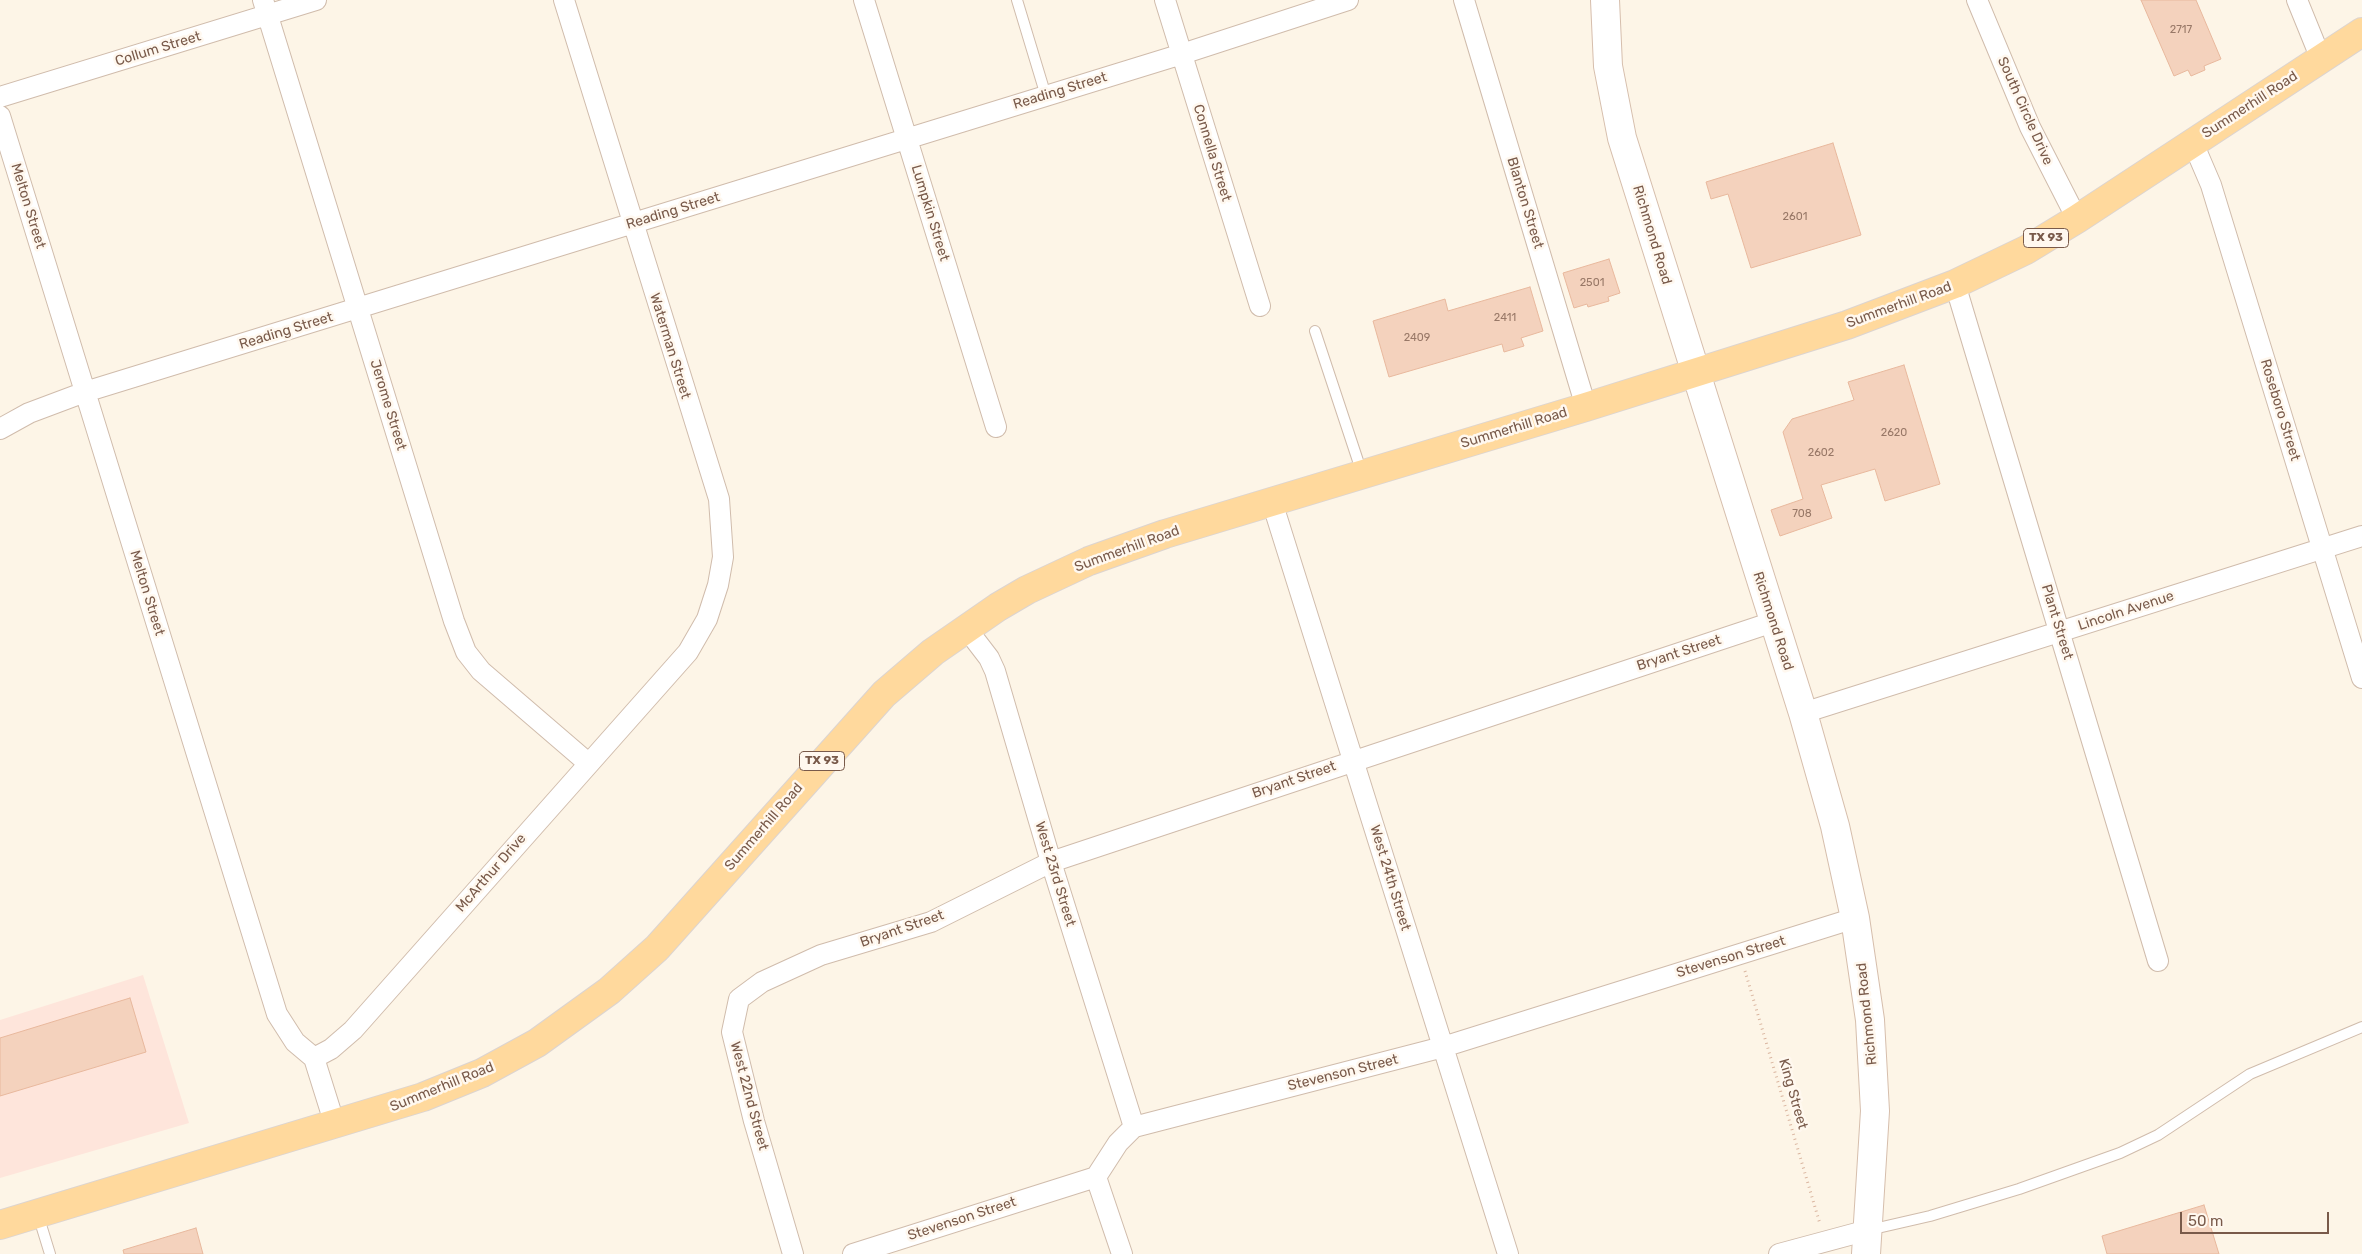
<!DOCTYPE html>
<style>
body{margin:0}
#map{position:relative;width:2362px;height:1254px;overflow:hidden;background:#fdf5e7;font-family:Rubik,sans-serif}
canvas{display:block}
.scale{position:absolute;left:2180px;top:1212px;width:149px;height:22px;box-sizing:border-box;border:2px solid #795a4a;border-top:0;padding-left:6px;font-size:15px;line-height:18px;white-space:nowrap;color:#795a4a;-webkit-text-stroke:4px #fff8ef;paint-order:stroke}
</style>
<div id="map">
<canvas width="2362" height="1254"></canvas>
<div class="scale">50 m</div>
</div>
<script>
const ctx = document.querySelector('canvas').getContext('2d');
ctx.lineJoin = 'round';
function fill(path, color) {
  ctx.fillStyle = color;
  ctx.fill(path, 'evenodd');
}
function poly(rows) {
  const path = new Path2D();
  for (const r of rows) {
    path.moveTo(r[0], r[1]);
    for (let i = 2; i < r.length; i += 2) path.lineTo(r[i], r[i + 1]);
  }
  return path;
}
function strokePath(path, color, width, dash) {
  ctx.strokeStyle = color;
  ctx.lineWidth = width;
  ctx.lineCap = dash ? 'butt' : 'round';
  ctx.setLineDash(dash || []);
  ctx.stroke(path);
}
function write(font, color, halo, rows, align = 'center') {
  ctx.font = font + ' Rubik,sans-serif';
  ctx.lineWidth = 5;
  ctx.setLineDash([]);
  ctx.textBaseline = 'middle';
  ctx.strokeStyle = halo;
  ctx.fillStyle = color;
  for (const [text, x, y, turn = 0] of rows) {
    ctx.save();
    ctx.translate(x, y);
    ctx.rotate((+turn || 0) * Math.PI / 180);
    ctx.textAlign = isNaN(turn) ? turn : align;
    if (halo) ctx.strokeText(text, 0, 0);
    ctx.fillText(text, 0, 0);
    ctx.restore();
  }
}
fill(poly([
 [143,975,189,1123,0,1178,0,1020]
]), '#fee5db');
const building = poly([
 [2141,0,2196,0,2221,59,2204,66,2205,70,2191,76,2188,70,2174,76,2141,0],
 [1833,143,1861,235,1751,268,1728,194,1711,199,1706,182,1833,143],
 [1609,259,1620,293,1608,297,1609,301,1588,307,1587,304,1574,308,1563,273,1609,259],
 [1530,287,1543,331,1521,338,1524,346,1504,352,1502,344,1389,377,1373,321,1445,299,1448,311,1530,287],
 [1904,365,1940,484,1885,501,1875,469,1821,485,1832,518,1780,536,1771,510,1803,499,1783,432,1792,419,1854,400,1848,382,1904,365],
 [130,998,146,1052,0,1096,0,1038,130,998],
 [2204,1205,2219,1254,2107,1254,2102,1236,2204,1205],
 [196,1228,203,1254,124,1254,123,1250,196,1228]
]);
fill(building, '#f4d2bd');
strokePath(building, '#e8b89d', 1);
const lane = poly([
 [1017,0,1046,96],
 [1315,331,1362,473],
 [38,1215,50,1254],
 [1869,1230,1930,1216,2019,1189,2120,1153,2158,1135,2250,1074,2362,1027]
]);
const street = poly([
 [263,0,454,621,466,652,481,671,588,763],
 [864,0,996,427],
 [1165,0,1260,306],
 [1464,0,1586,407],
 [1977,0,2030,127,2077,219],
 [2297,0,2321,59],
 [0,97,316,0],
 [0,116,277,1014,295,1042,314,1058],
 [2193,143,2211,185,2362,678],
 [1955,284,2158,961],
 [0,429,29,413,85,392,1182,54,1348,0],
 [1272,502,1508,1254],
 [966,628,989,658,995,671,1051,862,1134,1127],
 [1803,713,2362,536],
 [314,1058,331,1049,353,1030,688,652,707,619,718,585,723,557,719,499,564,0],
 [314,1058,335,1125],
 [1096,1177,1122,1254],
 [793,1254,754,1121,732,1032,739,999,762,982,821,955,931,922,1051,862,1773,622],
 [853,1254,1096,1177,1118,1143,1134,1127,1443,1047,1855,918],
 [1779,1254,1868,1230]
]);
const secondary = poly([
 [1605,0,1608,66,1622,138,1803,713,1835,826,1855,918,1870,1020,1875,1111,1866,1254]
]);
const primary = poly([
 [0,1225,423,1097,482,1073,537,1043,609,991,657,948,884,694,933,652,998,607,1027,590,1089,561,1165,534,1586,407,1847,325,1955,284,2026,250,2077,219,2362,32]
]);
strokePath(lane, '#d0bcac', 12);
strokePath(street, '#d0bcac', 22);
strokePath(secondary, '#d6beac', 30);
strokePath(primary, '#dcd4d0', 30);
strokePath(poly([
 [1745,971,1820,1224]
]), '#dab6a0', 3, [1, 4]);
strokePath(lane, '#fff', 10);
strokePath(street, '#fff', 20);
strokePath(secondary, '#fff', 28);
strokePath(primary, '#ffd99d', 28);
write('11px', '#987867', null, [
 ["2717",2181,30],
 ["2601",1795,217],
 ["2501",1592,283],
 ["2411",1505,318],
 ["2409",1417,338],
 ["2620",1894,433],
 ["2602",1821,453],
 ["708",1802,514]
]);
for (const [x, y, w] of [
 [2046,238,45],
 [822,761,45]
]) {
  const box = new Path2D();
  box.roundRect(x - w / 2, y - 9.5, w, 19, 4);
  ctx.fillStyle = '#fff8ef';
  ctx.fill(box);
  strokePath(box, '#795a4a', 1);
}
write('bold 12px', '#795a4a', null, [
 ["TX 93",2046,238],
 ["TX 93",822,761]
]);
write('14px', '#795a4a', '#fff8ef', [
 ["Collum Street",158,49,-17],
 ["Reading Street",1060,91,-17],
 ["Summerhill Road",2250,105,-33],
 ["South Circle Drive",2025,111,66],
 ["Connella Street",1212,153,73],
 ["Blanton Street",1525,203,73],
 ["Melton Street",28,206,73],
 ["Reading Street",673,211,-17],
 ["Lumpkin Street",930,213,73],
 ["Richmond Road",1652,235,73],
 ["Summerhill Road",1899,305,-20],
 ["Reading Street",286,331,-17],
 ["Waterman Street",670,346,73],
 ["Jerome Street",388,405,73],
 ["Roseboro Street",2280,410,73],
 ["Summerhill Road",1514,428,-17],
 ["Summerhill Road",1127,549,-20],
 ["Melton Street",147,593,73],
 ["Lincoln Avenue",2126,611,-18],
 ["Richmond Road",1773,621,72],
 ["Plant Street",2057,622,73],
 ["Bryant Street",1679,653,-18],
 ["Bryant Street",1294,780,-19],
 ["Summerhill Road",764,827,-49],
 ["McArthur Drive",491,873,-49],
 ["West 23rd Street",1055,874,73],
 ["West 24th Street",1390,878,73],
 ["Bryant Street",902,929,-19],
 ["Stevenson Street",1731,957,-17],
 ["Richmond Road",1867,1014,-96],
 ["Stevenson Street",1343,1073,-14],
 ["Summerhill Road",442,1087,-22],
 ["King Street",1793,1094,74],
 ["West 22nd Street",749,1096,75],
 ["Stevenson Street",962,1219,-18]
]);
</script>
